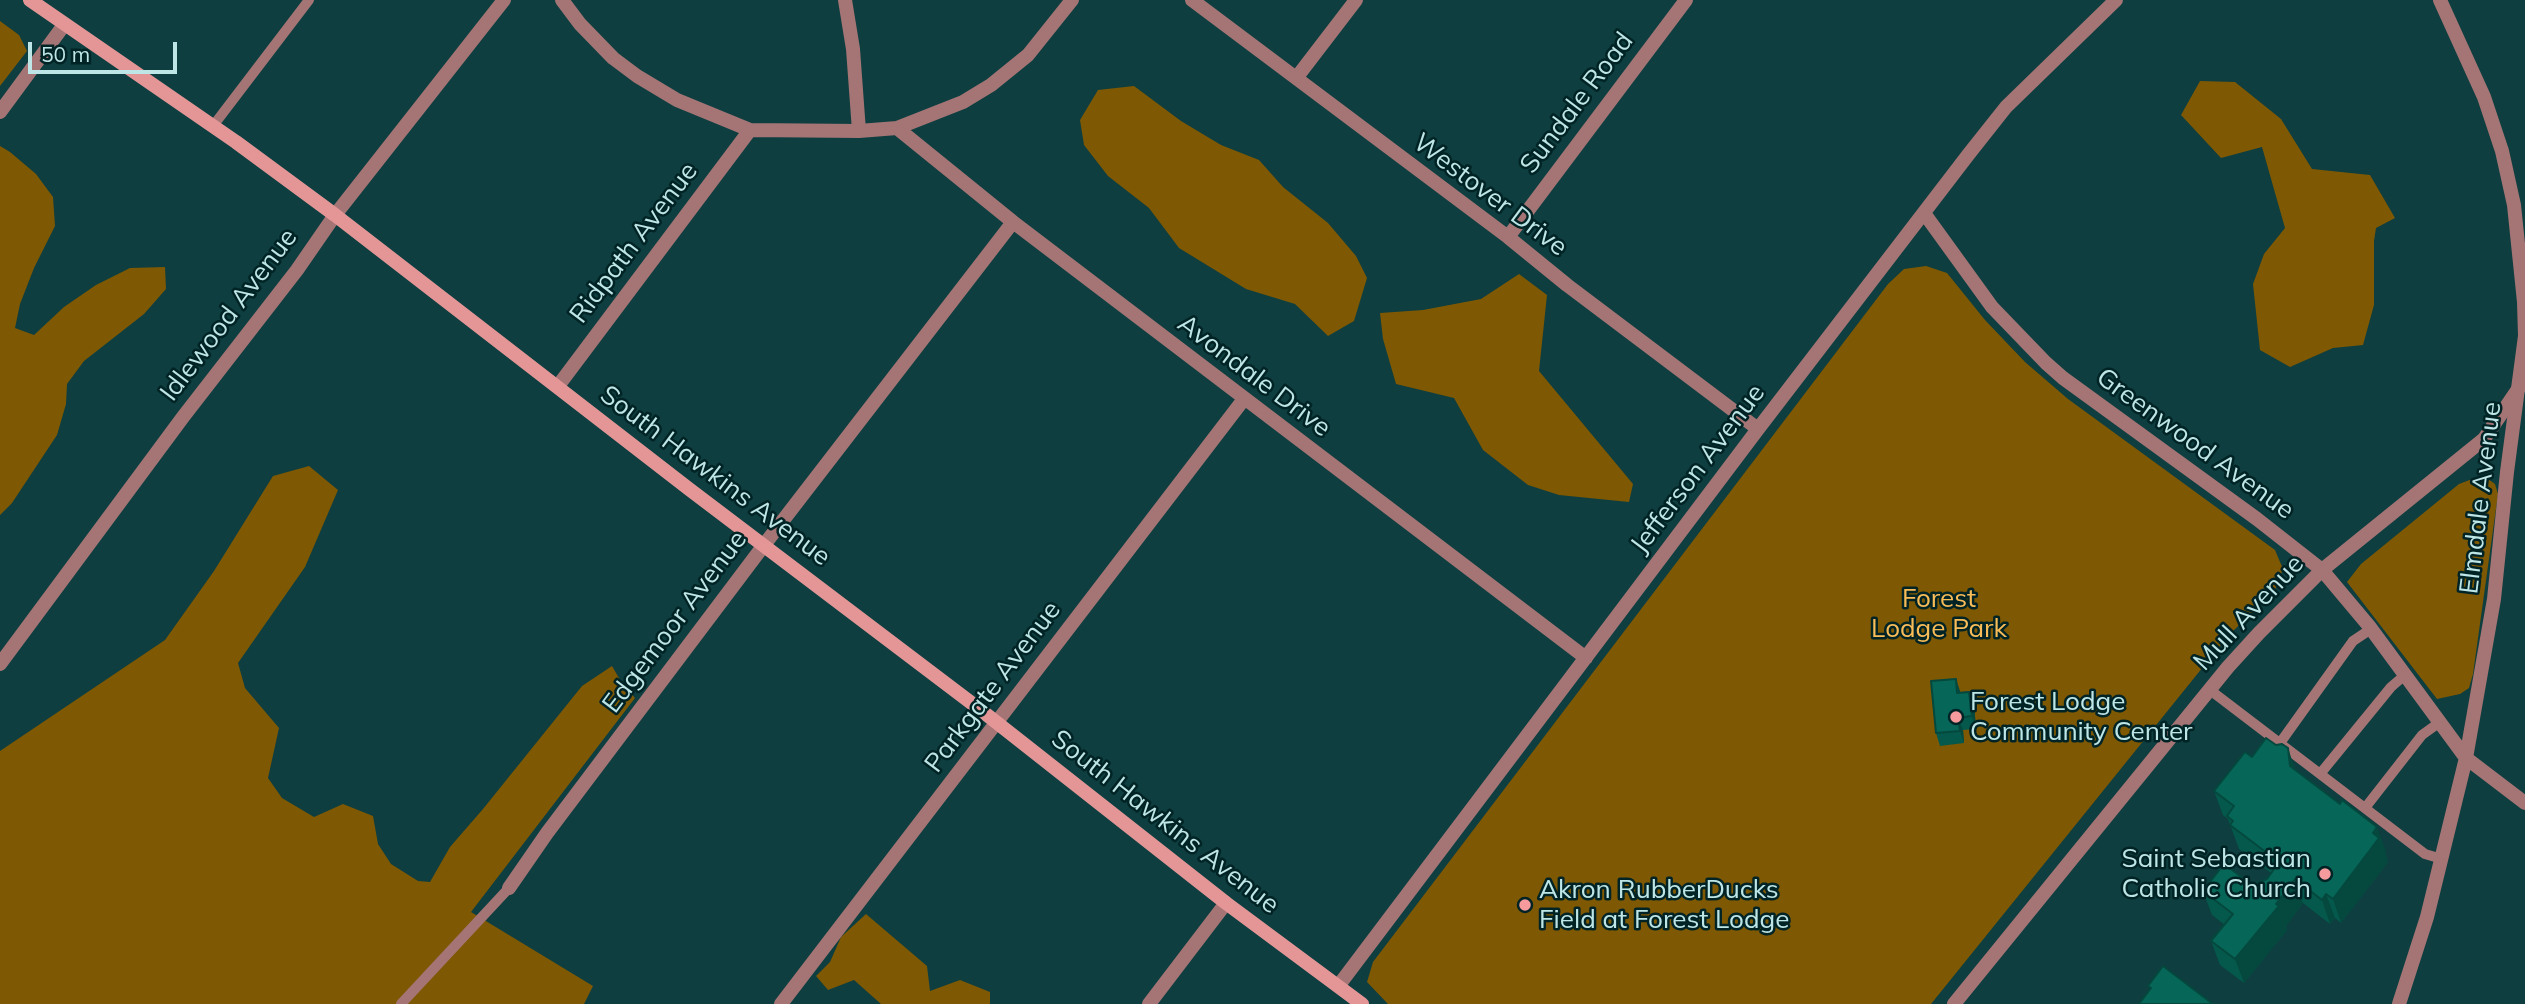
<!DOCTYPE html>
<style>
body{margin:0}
#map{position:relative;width:2525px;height:1004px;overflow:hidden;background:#0e3e3f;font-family:Mulish,sans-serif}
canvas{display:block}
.scale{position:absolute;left:28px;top:42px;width:149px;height:32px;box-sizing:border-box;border:4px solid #bee6e7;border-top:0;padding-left:9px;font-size:21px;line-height:24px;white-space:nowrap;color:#bee6e7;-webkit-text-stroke:5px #002325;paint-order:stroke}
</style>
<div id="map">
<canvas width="2525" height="1004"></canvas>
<div class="scale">50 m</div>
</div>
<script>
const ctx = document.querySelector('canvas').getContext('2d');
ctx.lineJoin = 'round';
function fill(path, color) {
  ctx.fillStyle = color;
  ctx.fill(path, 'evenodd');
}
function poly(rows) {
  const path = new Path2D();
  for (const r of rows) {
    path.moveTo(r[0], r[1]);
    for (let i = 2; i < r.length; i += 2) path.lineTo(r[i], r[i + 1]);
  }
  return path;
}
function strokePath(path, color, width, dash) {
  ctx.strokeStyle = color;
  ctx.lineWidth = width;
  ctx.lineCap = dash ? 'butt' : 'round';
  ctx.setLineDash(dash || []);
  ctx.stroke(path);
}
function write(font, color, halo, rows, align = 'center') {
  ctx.font = font + ' Mulish,sans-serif';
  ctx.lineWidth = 5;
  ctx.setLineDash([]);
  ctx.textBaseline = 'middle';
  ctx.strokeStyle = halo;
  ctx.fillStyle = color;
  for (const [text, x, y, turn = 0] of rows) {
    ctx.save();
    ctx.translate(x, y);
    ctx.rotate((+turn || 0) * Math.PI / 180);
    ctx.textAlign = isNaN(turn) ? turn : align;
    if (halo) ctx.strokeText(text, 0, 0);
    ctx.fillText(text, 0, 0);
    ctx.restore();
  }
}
fill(poly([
 [0,21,19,35,27,51,0,86],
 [2200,81,2235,82,2281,119,2312,169,2370,175,2395,218,2376,228,2374,241,2374,305,2363,345,2333,348,2290,367,2260,350,2253,284,2264,254,2285,228,2262,147,2221,158,2181,115],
 [1134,86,1181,121,1221,145,1259,160,1283,187,1328,223,1356,256,1367,278,1354,321,1328,336,1295,304,1246,289,1179,248,1149,208,1108,176,1084,145,1080,120,1098,90],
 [0,146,10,152,36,174,53,197,55,226,34,268,20,304,15,328,34,335,64,307,96,285,130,268,165,267,166,289,144,314,84,361,67,384,66,404,57,435,12,503,0,515],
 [1926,266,1947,273,1985,320,2025,362,2068,399,2275,550,2283,569,2275,590,2228,636,1931,1004,1388,1004,1367,982,1373,962,1888,284,1904,269],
 [1519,274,1547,295,1539,371,1633,484,1629,502,1559,495,1528,485,1483,450,1454,398,1396,384,1383,339,1380,313,1423,310,1481,299],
 [309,466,338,490,305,567,238,663,245,688,279,728,268,778,282,798,314,817,343,804,373,816,378,844,391,864,418,881,430,882,450,847,483,809,582,686,612,666,623,685,635,698,471,912,593,986,584,1004,0,1004,0,751,165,640,214,571,273,476],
 [2485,477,2495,484,2498,494,2473,674,2469,688,2460,694,2437,699,2347,582,2361,564,2459,484,2475,478],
 [866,914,927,966,930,991,960,980,990,992,990,1004,881,1004,854,980,828,990,816,976,830,962,841,937]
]), '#7f5803');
strokePath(poly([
 [213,126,309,0],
 [2210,690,2425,854,2442,859],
 [2280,743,2353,641,2371,629],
 [2320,774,2391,687,2405,675],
 [2365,808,2422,735,2440,722],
 [401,1004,509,888]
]), '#a57475', 10);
strokePath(poly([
 [562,0,580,24,613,58,637,76,677,100,750,130,859,131,897,128,963,102,991,85,1028,55,1072,0],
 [845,0,853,49,859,131],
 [1192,0,1508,237,1567,285,1758,429],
 [1297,77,1356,0],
 [0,112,64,25],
 [897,128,1013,222,1586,658],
 [1924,213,1992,307,2046,363,2063,378,2257,519,2322,570,2369,626,2466,758,2525,803],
 [1508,237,1686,0],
 [558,386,750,130],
 [0,664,183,417,297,270,335,215,504,0],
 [509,888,547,833,764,545,1013,222],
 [1339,985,1758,429,1968,155,2006,107,2116,0],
 [781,1004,1244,399],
 [1149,1004,1226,903],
 [2399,1004,2427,917,2466,758,2494,599,2507,472,2525,336,2524,302,2514,205,2502,151,2484,97,2440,0]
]), '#a57475', 14);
strokePath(poly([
 [1954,1004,2228,667,2259,633,2322,570,2484,439,2525,379]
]), '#a57475', 14);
strokePath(poly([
 [30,0,236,142,335,215,689,489,982,711,1226,903,1362,1004]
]), '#e49697', 14);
fill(poly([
 [1961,693,1974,704,1976,729,1963,730,1964,743,1940,746,1936,733],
 [2252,757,2296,770,2386,851,2385,853,2388,862,2341,923,2335,918,2330,924,2303,903,2286,926,2287,930,2244,983,2220,965,2211,941,2225,925,2212,915,2203,891,2252,885,2267,879,2271,873,2239,849,2228,819,2223,815,2214,791]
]), '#05594c');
fill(poly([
 [1956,679,1960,691,1962,706,1957,693],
 [1969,692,1974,704,1976,729,1972,716],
 [1958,718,1963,730,1964,743,1960,731],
 [2288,748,2296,772,2290,766],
 [2377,827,2386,851,2385,853,2388,862,2341,923,2333,899],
 [2295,879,2303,903,2286,926,2287,930,2244,983,2235,959],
 [2326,894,2335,918,2330,924,2322,900]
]), '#04483e');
const building = poly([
 [1956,679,1957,693,1969,692,1972,716,1958,718,1960,731,1936,733,1931,681,1956,679],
 [2266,738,2276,745,2282,744,2288,748,2290,766,2340,804,2342,800,2377,827,2373,833,2379,838,2333,899,2326,894,2322,900,2295,879,2276,904,2279,906,2235,959,2211,941,2233,914,2203,891,2224,864,2252,885,2267,879,2279,862,2230,825,2233,821,2227,816,2234,806,2214,791,2245,752,2252,757,2266,738],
 [2163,966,2213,1004,2139,1004,2151,988,2148,986,2163,966]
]);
fill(building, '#066758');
strokePath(building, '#04483e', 2);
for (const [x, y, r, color] of [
 [1956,717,7,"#f59b9d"],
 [2325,874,7,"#f59b9d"],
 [1525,905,7,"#f59b9d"]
]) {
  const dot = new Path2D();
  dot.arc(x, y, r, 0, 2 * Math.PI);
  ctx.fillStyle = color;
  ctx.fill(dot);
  strokePath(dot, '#002325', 2.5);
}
write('26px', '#bee6e7', '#002325', [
 ["Sundale Road",1577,103,-53],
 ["Westover Drive",1490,195,37],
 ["Ridpath Avenue",634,243,-53],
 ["Idlewood Avenue",229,315,-53],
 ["Avondale Drive",1254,376,37],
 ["Greenwood Avenue",2195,444,36],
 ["Jefferson Avenue",1698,469,-53],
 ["South Hawkins Avenue",715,476,37],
 ["Elmdale Avenue",2481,498,-83],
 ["Mull Avenue",2249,613,-47],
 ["Edgemoor Avenue",675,622,-53],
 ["Parkgate Avenue",993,687,-53],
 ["South Hawkins Avenue",1165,822,38]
]);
write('26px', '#f8bc58', '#002325', [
 ["Forest",1939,599],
 ["Lodge Park",1939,629]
]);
write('26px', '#bee6e7', '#002325', [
 ["Forest Lodge",1970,702],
 ["Community Center",1970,732],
 ["Saint Sebastian",2311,859,"right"],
 ["Catholic Church",2311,889,"right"],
 ["Akron RubberDucks",1539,890],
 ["Field at Forest Lodge",1539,920]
], 'left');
</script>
